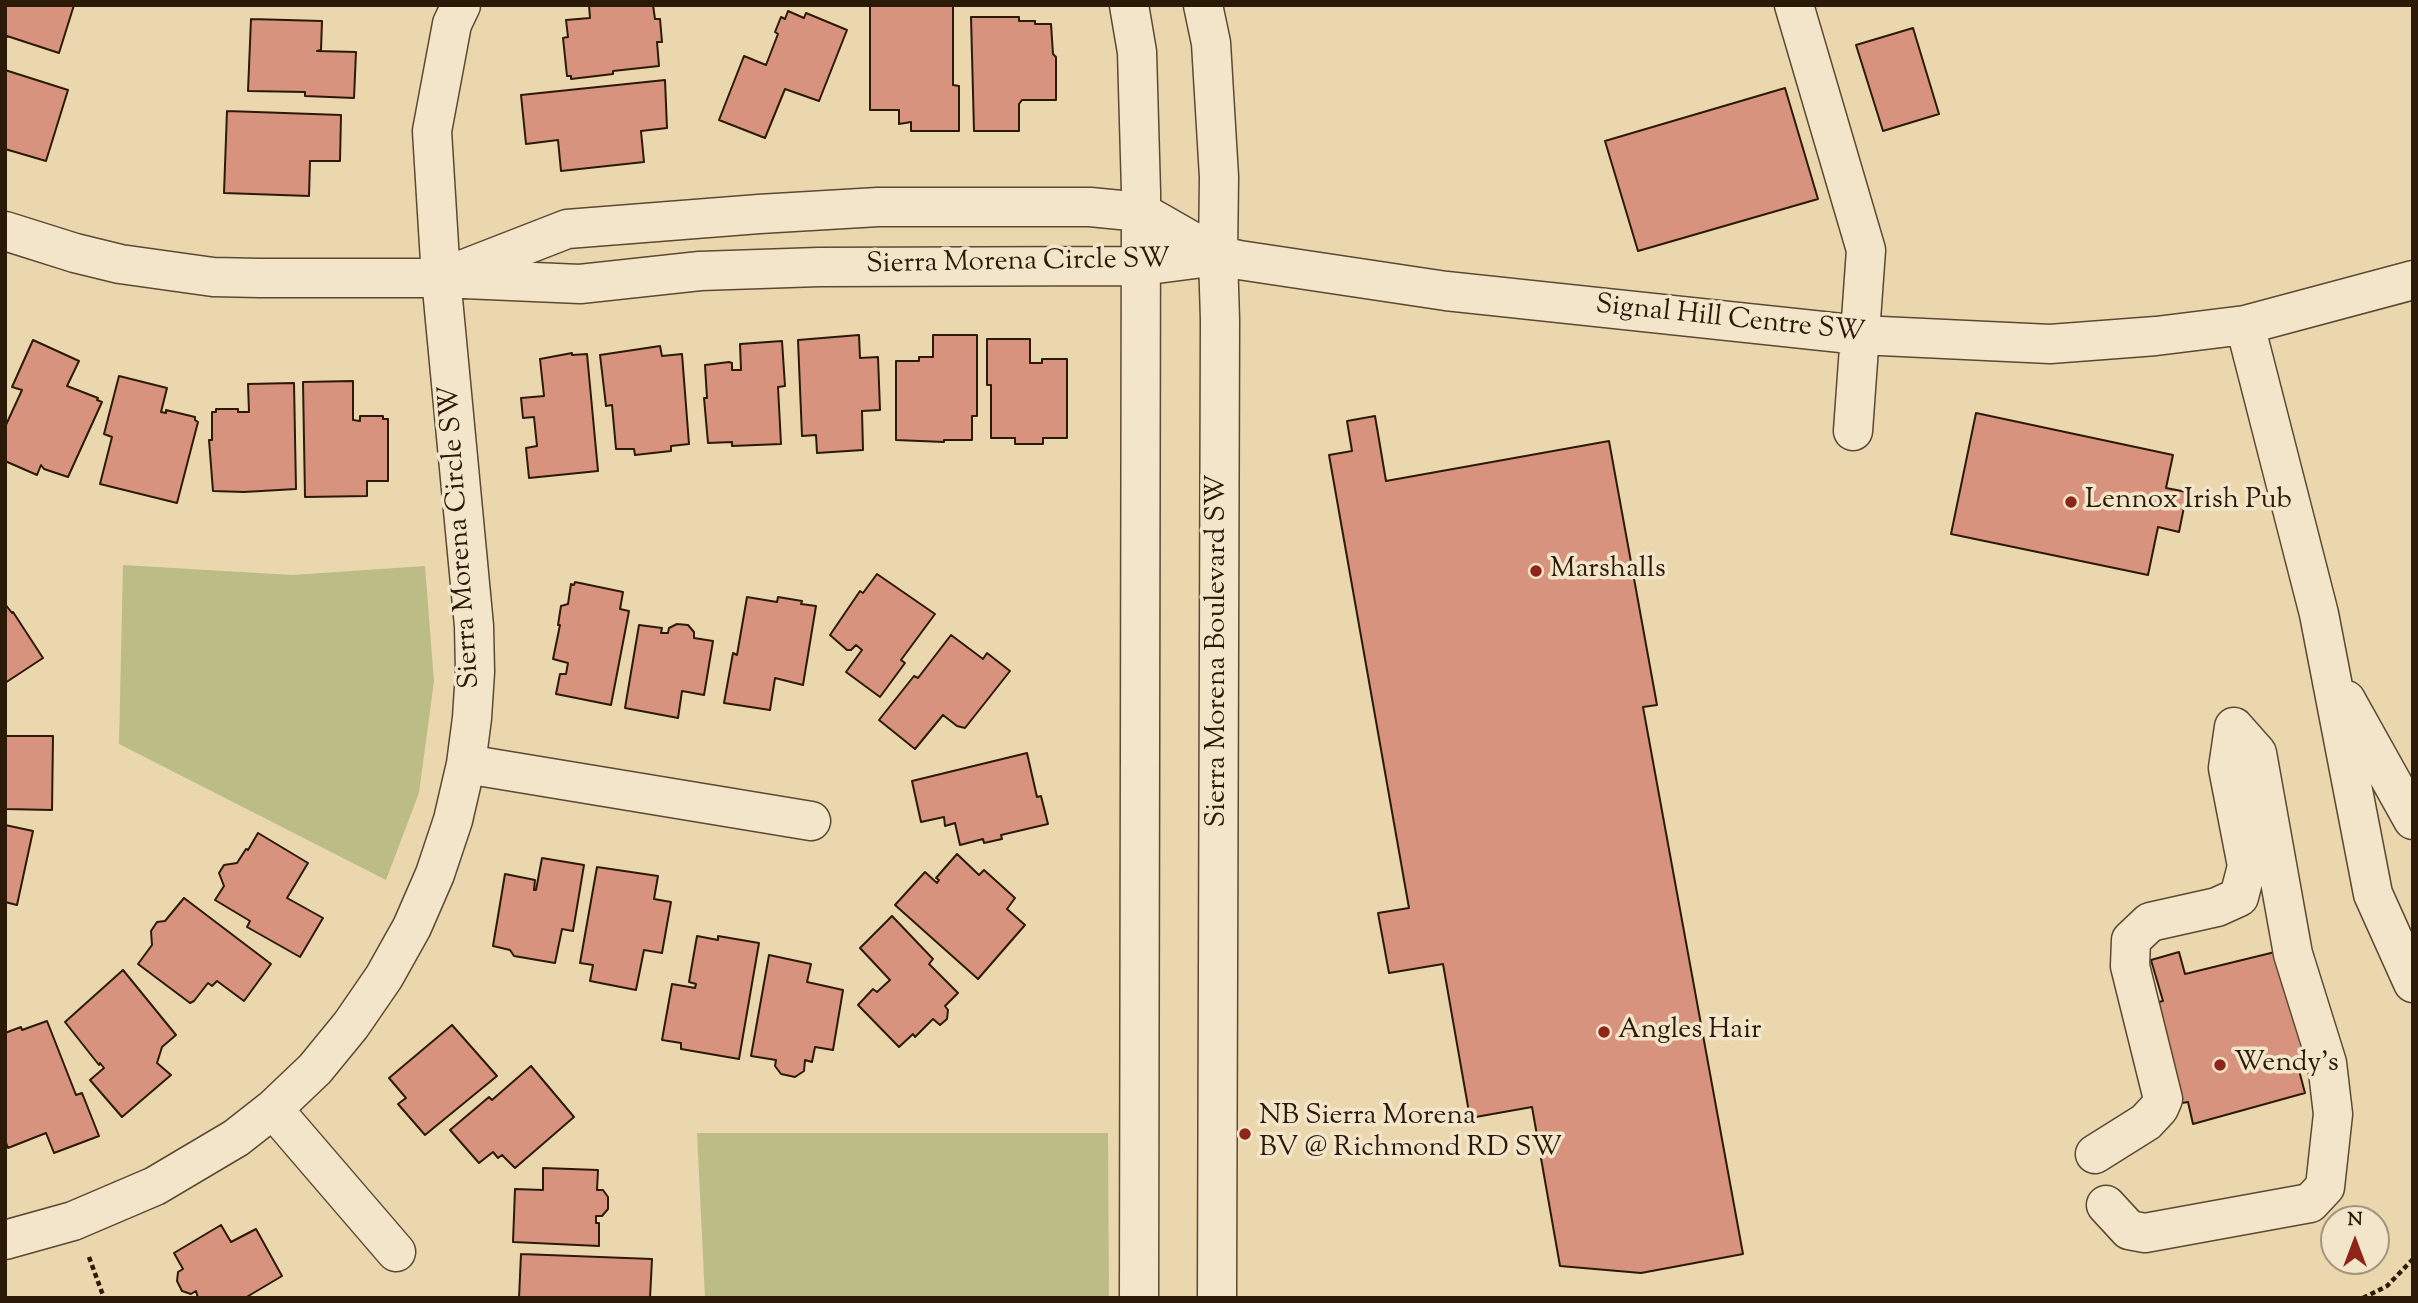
<!DOCTYPE html>
<style>
body{margin:0}
#map{position:relative;width:2418px;height:1303px;overflow:hidden;background:#ebd7ad;font-family:"Sorts Mill Goudy",serif}
canvas{display:block}
.frame{position:absolute;inset:0;border:7px solid #2c1a09;pointer-events:none}
.north{position:absolute;left:2320px;top:1205px;width:70px;height:70px;box-sizing:border-box;background:#f2e5ca;border:2px solid #a3947d;border-radius:50%;rotate:0deg;font-size:19px;font-weight:700;line-height:28px;text-align:center;color:#2c1a09}
.north::after{content:'';display:block;margin:auto;width:24px;height:32px;background:#8f2418;clip-path:polygon(50% 0,100% 100%,50% 72%,0 100%)}
</style>
<div id="map">
<canvas width="2418" height="1303"></canvas>
<div class="frame"></div>
<div class="north">N</div>
</div>
<script>
const ctx = document.querySelector('canvas').getContext('2d');
ctx.lineJoin = 'round';
function fill(path, color) {
  ctx.fillStyle = color;
  ctx.fill(path, 'evenodd');
}
function poly(rows) {
  const path = new Path2D();
  for (const r of rows) {
    path.moveTo(r[0], r[1]);
    for (let i = 2; i < r.length; i += 2) path.lineTo(r[i], r[i + 1]);
  }
  return path;
}
function strokePath(path, color, width, dash) {
  ctx.strokeStyle = color;
  ctx.lineWidth = width;
  ctx.lineCap = dash ? 'butt' : 'round';
  ctx.setLineDash(dash || []);
  ctx.stroke(path);
}
function write(font, color, halo, rows, align = 'center') {
  ctx.font = font + ' "Sorts Mill Goudy",serif';
  ctx.lineWidth = 7;
  ctx.setLineDash([]);
  ctx.textBaseline = 'middle';
  ctx.strokeStyle = halo;
  ctx.fillStyle = color;
  for (const [text, x, y, turn = 0] of rows) {
    ctx.save();
    ctx.translate(x, y);
    ctx.rotate((+turn || 0) * Math.PI / 180);
    ctx.textAlign = isNaN(turn) ? turn : align;
    if (halo) ctx.strokeText(text, 0, 0);
    ctx.fillText(text, 0, 0);
    ctx.restore();
  }
}
fill(poly([
 [123,565,292,575,425,566,434,681,419,793,386,880,119,744],
 [697,1133,1108,1133,1109,1298,705,1298]
]), '#bcbd86');
const building = poly([
 [5,5,74,5,59,53,7,36,5,40,5,5],
 [589,5,653,5,655,19,660,19,662,42,657,42,659,66,613,71,613,74,571,79,571,76,567,76,563,38,568,37,566,20,590,18,589,5],
 [870,6,953,6,953,85,959,86,959,131,911,131,911,122,899,124,899,110,870,110,870,6],
 [788,11,804,18,806,13,847,30,819,101,785,89,765,138,719,120,744,56,766,65,778,34,775,32,781,17,785,19,788,11],
 [971,17,1019,17,1019,21,1035,21,1035,24,1051,24,1053,54,1056,57,1056,100,1022,100,1019,104,1019,131,974,131,971,17],
 [251,19,322,21,321,50,317,51,356,52,354,98,305,96,305,92,248,91,251,19],
 [1913,28,1939,114,1883,131,1856,45,1913,28],
 [5,70,68,90,46,161,5,149,5,70],
 [665,80,667,128,641,131,644,162,561,171,558,140,526,144,521,95,665,80],
 [1785,88,1818,199,1638,251,1605,141,1785,88],
 [227,111,341,115,340,161,310,161,309,196,224,193,227,111],
 [859,335,860,358,878,357,880,410,862,411,863,450,817,453,816,435,802,436,798,340,859,335],
 [933,335,977,335,977,416,972,416,972,440,944,440,944,442,896,440,896,361,919,361,919,357,933,357,933,335],
 [987,339,1030,339,1030,363,1042,363,1042,359,1067,359,1067,438,1043,438,1043,444,1015,444,1015,438,991,438,991,385,987,385,987,339],
 [33,340,79,361,67,386,98,398,97,400,102,402,68,477,44,469,41,465,37,475,5,461,5,427,22,390,12,387,33,340],
 [782,341,785,386,778,387,781,444,732,446,732,442,708,443,704,398,707,398,705,365,729,362,732,363,732,370,741,370,740,344,782,341],
 [660,346,662,356,682,354,689,444,671,446,671,451,635,455,634,449,616,449,612,405,606,406,600,355,660,346],
 [572,353,572,355,587,354,598,471,529,478,526,448,537,446,534,417,523,418,521,398,544,396,540,359,572,353],
 [119,376,167,388,161,412,166,413,166,410,195,417,195,420,198,422,177,503,100,484,112,437,104,434,119,376],
 [353,381,353,420,360,421,360,416,383,416,383,419,388,419,388,481,367,481,367,496,305,497,303,382,353,381],
 [294,383,296,489,244,492,213,491,209,440,212,440,212,412,216,412,216,409,238,409,238,412,249,412,248,384,294,383],
 [1976,413,2173,455,2166,488,2187,492,2179,532,2158,527,2148,575,1951,534,1976,413],
 [1375,416,1386,481,1609,441,1657,705,1643,707,1743,1254,1641,1273,1560,1266,1532,1107,1470,1118,1443,964,1389,973,1378,913,1409,908,1329,455,1352,451,1347,421,1375,416],
 [877,574,935,614,901,660,905,663,880,697,846,672,862,650,856,645,851,650,847,650,830,635,860,591,863,593,877,574],
 [575,582,623,592,620,609,629,611,611,705,556,694,560,674,566,674,568,663,553,659,560,625,558,625,561,606,568,604,571,584,574,585,575,582],
 [747,597,777,602,778,597,802,601,801,604,816,606,803,685,775,678,770,710,724,703,733,653,737,655,747,597],
 [5,604,12,613,13,612,43,658,5,683,5,604],
 [677,624,688,625,694,632,694,638,713,641,704,695,682,691,678,718,625,708,639,625,662,628,661,633,668,633,669,628,677,624],
 [951,635,983,659,987,653,1010,671,965,728,957,726,943,715,915,749,879,720,914,676,918,678,951,635],
 [5,736,53,736,52,810,5,809,5,736],
 [1027,753,1037,797,1041,796,1048,824,1001,835,1002,839,984,843,983,839,960,845,955,823,945,826,944,817,921,822,912,781,1027,753],
 [5,825,33,831,17,905,5,902,5,825],
 [258,833,308,863,287,898,323,918,300,957,247,927,250,921,215,900,224,886,219,873,224,865,237,863,246,849,248,850,258,833],
 [957,854,979,875,984,870,1015,898,1007,909,1025,925,978,979,895,905,925,872,937,883,939,880,936,878,957,854],
 [542,858,584,865,573,931,562,929,555,963,514,956,510,950,493,946,505,874,535,880,534,890,536,890,542,858],
 [597,867,658,876,654,899,671,902,662,953,644,950,636,990,590,981,593,965,580,963,597,867],
 [184,898,271,964,244,1001,217,981,212,986,208,983,194,1001,190,1003,138,964,152,945,151,931,157,922,165,921,184,898],
 [892,916,933,959,929,964,958,993,945,1006,948,1010,947,1019,940,1025,933,1019,915,1037,913,1034,899,1047,858,1005,873,989,877,992,890,980,860,948,892,916],
 [697,936,718,940,718,936,759,943,739,1059,681,1049,681,1043,662,1040,672,984,695,988,696,984,689,982,697,936],
 [2279,951,2307,1056,2296,1059,2305,1093,2193,1124,2188,1102,2182,1103,2154,1003,2163,1001,2151,960,2179,952,2185,974,2279,951],
 [769,955,811,964,807,982,843,990,833,1050,815,1047,812,1062,805,1060,804,1071,795,1077,781,1074,775,1066,776,1060,751,1056,769,955],
 [123,970,176,1035,162,1047,157,1063,171,1075,122,1117,90,1080,104,1068,100,1063,99,1065,65,1022,123,970],
 [47,1021,76,1095,82,1093,99,1136,54,1153,46,1133,8,1148,5,1140,5,1033,21,1027,22,1030,47,1021],
 [452,1025,497,1076,425,1135,398,1104,406,1098,389,1078,452,1025],
 [531,1066,574,1117,515,1168,502,1155,498,1158,493,1152,479,1163,450,1130,489,1097,492,1100,531,1066],
 [543,1168,598,1170,597,1190,603,1190,608,1197,608,1209,602,1216,596,1216,596,1223,599,1223,599,1246,513,1242,515,1189,543,1190,543,1168],
 [221,1225,231,1242,256,1229,282,1276,245,1298,198,1298,196,1291,191,1294,182,1291,177,1281,178,1272,183,1269,174,1253,221,1225],
 [521,1254,652,1259,650,1298,519,1298,521,1254]
]);
fill(building, '#d7937e');
strokePath(building, '#2c1a09', 2);
const minor = poly([
 [1129,5,1137,52,1141,192,1139,1298],
 [1203,5,1211,43,1219,177,1218,256,1220,320,1217,1298],
 [1794,5,1866,250,1853,431],
 [5,231,75,253,120,264,213,277,260,278,441,278,580,284,700,271,819,267,1141,266,1218,256],
 [441,278,567,229,759,214,878,207,1090,207,1141,212,1218,256,1239,260,1446,291,1860,335,2050,344,2156,336,2245,325,2413,280],
 [2245,325,2319,614,2373,894,2413,983],
 [2346,700,2413,820],
 [466,764,811,821],
 [273,1109,396,1252],
 [2095,1154,2146,1122,2159,1108,2163,1099,2130,966,2131,940,2150,922,2217,907,2239,897,2247,866,2228,768,2234,727],
 [2106,1205,2129,1230,2145,1233,2310,1203,2325,1187,2333,1114,2327,1063,2293,954,2257,753,2234,727],
 [5,1240,73,1221,155,1186,236,1138,273,1109,315,1069,351,1025,384,977,412,927,435,874,453,820,466,764,472,718,475,672,474,626,441,278,432,131,452,24,461,5]
]);
strokePath(minor, '#5c4932', 41);
strokePath(poly([
 [89,1257,104,1298],
 [2363,1298,2387,1286,2413,1259]
]), '#2c1a09', 4.5, [5, 3.5]);
strokePath(minor, '#f2e5ca', 38);
for (const [x, y, r, color] of [
 [2071,502,7,"#8f2418"],
 [1536,571,7,"#8f2418"],
 [1604,1032,7,"#8f2418"],
 [2220,1065,7,"#8f2418"],
 [1245,1134,7,"#8f2418"]
]) {
  const dot = new Path2D();
  dot.arc(x, y, r, 0, 2 * Math.PI);
  ctx.fillStyle = color;
  ctx.fill(dot);
  strokePath(dot, '#f2e5ca', 2.5);
}
write('28px', '#2c1a09', '#f2e5ca', [
 ["Sierra Morena Circle SW",1018,264,-1],
 ["Signal Hill Centre SW",1730,321,6],
 ["Sierra Morena Circle SW",462,537,-94],
 ["Sierra Morena Boulevard SW",1219,651,-90]
]);
write('28px', '#2c1a09', '#f2e5ca', [
 ["Lennox Irish Pub",2085,502],
 ["Marshalls",1550,571],
 ["Angles Hair",1618,1032],
 ["Wendy's",2234,1065],
 ["NB Sierra Morena",1259,1118],
 ["BV @ Richmond RD SW",1259,1150]
], 'left');
</script>
